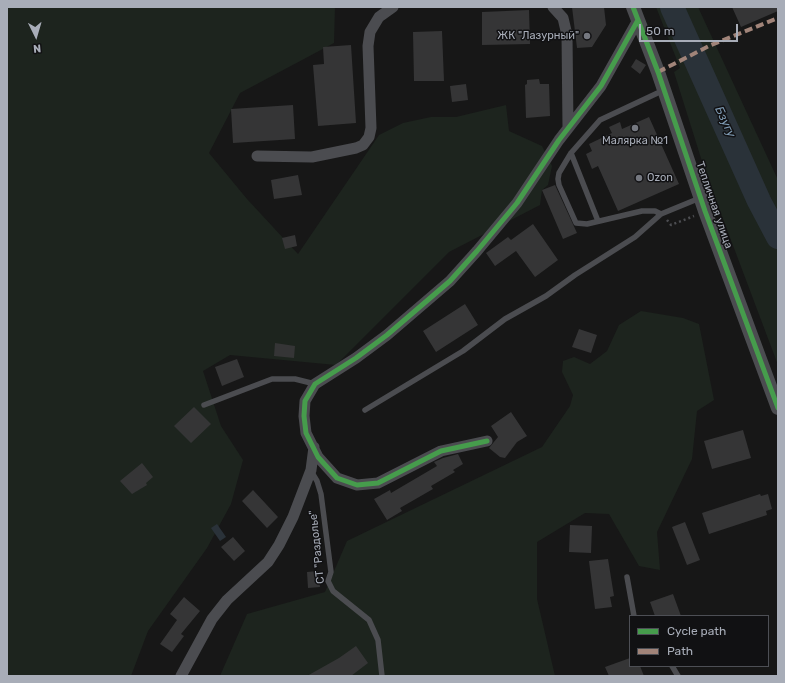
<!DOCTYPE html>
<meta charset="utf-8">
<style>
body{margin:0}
#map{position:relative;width:785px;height:683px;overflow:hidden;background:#171717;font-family:Rubik,sans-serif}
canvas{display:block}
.frame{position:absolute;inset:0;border:8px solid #a8adb8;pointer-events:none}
.legend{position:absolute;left:629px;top:615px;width:140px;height:52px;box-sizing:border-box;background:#111113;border:1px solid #4d4f55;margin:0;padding:5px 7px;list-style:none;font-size:12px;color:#a8adb8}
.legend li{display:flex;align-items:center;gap:8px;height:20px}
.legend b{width:20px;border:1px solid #4d4f55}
.north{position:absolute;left:16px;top:16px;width:40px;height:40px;-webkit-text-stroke:3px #111113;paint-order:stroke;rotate:175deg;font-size:11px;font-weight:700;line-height:16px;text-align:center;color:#a8adb8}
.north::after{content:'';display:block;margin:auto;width:14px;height:18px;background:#a8adb8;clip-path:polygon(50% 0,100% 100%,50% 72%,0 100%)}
.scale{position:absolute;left:639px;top:24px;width:99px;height:18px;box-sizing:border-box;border:2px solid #a8adb8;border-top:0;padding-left:5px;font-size:12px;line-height:14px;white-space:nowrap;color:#a8adb8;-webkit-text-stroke:3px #111113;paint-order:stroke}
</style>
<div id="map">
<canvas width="785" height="683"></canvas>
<div class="frame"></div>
<ul class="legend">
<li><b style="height:5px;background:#469c4c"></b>Cycle path</li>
<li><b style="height:5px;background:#a18479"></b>Path</li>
</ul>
<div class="north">N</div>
<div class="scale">50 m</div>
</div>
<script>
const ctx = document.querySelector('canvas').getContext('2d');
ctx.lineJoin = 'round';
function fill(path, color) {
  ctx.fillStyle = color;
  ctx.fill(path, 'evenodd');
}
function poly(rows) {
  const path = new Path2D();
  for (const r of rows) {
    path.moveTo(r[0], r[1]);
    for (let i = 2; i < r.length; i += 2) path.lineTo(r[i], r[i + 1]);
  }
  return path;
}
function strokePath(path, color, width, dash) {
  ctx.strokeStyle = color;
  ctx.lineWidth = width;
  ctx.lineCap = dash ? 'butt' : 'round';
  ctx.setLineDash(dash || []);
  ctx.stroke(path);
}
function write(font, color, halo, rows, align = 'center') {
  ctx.font = font + ' Rubik,sans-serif';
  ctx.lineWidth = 3;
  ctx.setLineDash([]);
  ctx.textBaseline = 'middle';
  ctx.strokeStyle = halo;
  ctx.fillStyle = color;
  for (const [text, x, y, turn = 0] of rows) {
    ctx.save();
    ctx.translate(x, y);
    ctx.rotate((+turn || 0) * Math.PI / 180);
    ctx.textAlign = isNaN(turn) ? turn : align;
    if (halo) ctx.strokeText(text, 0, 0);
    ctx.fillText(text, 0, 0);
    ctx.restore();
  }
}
fill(poly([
 [7,7,335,7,334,43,240,93,209,153,247,199,298,254,379,135,403,123,431,117,456,117,506,105,509,131,542,146,552,166,548,185,542,190,540,205,449,252,336,365,230,355,203,371,221,426,243,460,231,504,207,548,148,631,131,676,7,676],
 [656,7,698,7,778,180,778,365,705,171,674,72,680,68],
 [641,311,683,318,699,324,714,400,697,411,692,459,657,532,660,570,639,566,609,514,585,513,537,542,537,599,555,676,220,676,247,614,325,592,347,541,542,447,570,406,573,395,562,372,563,361,574,357,590,364,607,351,619,325]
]), '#1d241e');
fill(poly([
 [217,524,226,537,220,541,211,528]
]), '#2a3239');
strokePath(poly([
 [672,7,759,201,778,237]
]), '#2a3239', 24);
fill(poly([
 [572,7,604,7,606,25,592,47,577,48],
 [732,7,778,7,778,11,741,27],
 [529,10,530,44,482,45,482,12],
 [442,31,444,81,414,81,413,32],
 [351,45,356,123,318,126,313,65,324,64,323,47],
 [636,59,646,65,640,74,631,67],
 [539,79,540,84,549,84,550,116,526,118,525,85,527,84,527,80],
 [466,84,468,100,452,102,450,86],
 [293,105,295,139,233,143,231,109],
 [649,117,679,184,618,211,598,166,592,169,586,154,592,151,589,144,612,133,609,127,620,122,622,129],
 [298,175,302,195,274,199,271,180],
 [555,185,577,233,563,239,542,190],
 [533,224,558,260,535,277,516,251,495,266,486,253,508,237,511,240],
 [295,235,297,246,285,249,282,238],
 [465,304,478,325,436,352,423,331],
 [579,329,597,335,591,353,572,347],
 [275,343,295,346,294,358,274,356],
 [237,359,244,377,222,386,215,367],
 [194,407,211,424,191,443,174,426],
 [511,412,527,436,517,442,505,458,500,457,489,448,498,437,491,426],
 [743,430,751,458,712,469,704,441],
 [458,454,463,464,453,470,455,472,431,486,433,489,400,508,402,511,387,520,374,499,390,490,391,493,437,466,434,462,443,458],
 [142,463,153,477,146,483,147,485,132,494,120,481],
 [253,490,278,517,267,528,242,501],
 [760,494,761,496,768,494,772,509,766,511,767,515,709,534,702,513],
 [685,522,700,560,687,565,672,527],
 [570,525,592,526,591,553,569,552],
 [233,537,245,551,234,561,221,547],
 [608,559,614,596,610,597,612,607,595,609,589,561],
 [318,571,320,587,308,588,307,572],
 [673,594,681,616,655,616,650,602],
 [184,597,200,611,181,634,184,636,172,652,160,644,177,620,170,614],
 [356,646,368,663,351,676,307,676,339,658],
 [630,658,630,666,640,666,644,676,609,676,605,667]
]), '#353536');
strokePath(poly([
 [667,220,671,225,694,216]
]), '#4d4e52', 2.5, [2, 3]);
strokePath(poly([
 [571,153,598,221],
 [661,214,655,211,642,211,587,224,576,223,559,185,558,179,559,173,571,153,600,120,664,90],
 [204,405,272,379,295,379,315,384],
 [365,410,463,351,505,319,546,296,575,275,635,237,661,214,700,198],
 [311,471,317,481,321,494,331,572,328,581,333,591,369,620,378,640,382,676],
 [627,577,634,616],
 [672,666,678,676]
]), '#4b4c50', 5.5);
strokePath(poly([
 [553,7,563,18,567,35,568,128],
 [257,156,312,157,356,148,363,145,369,137,371,128,368,46,370,32,379,17,393,7],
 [487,441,441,451,378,483,357,485,337,478,318,457,306,433,304,416,305,401,315,384,356,358,387,335,450,281,477,251,517,203,559,140,601,86,638,20],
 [181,676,212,619,227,600,268,562,279,545,293,517,311,470,314,447]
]), '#4b4c50', 11);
strokePath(poly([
 [633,7,658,72,705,211,778,408]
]), '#4b4c50', 14);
strokePath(poly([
 [658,72,711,45,778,18]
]), '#a18479', 4, [8, 4]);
strokePath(poly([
 [633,7,658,72,705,211,778,408],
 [487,441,441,451,378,483,357,485,337,478,318,457,306,433,304,416,305,401,315,384,356,358,387,335,450,281,477,251,517,203,559,140,601,86,638,20]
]), '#469c4c', 5);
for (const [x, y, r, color] of [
 [587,36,4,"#757880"],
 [635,128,4,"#757880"],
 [639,178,4,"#757880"]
]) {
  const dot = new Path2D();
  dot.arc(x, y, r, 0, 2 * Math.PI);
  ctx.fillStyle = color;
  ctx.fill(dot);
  strokePath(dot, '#111113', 1.5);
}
write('11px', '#a8adb8', '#111113', [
 ["ЖК \"Лазурный\"",579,36],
 ["Малярка №1",635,141,"center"],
 ["Ozon",647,178,"left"]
], 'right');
write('11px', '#a8adb8', '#111113', [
 ["Тепличная улица",714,205,71],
 ["СТ \"Раздолье\"",317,547,-96]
]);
write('italic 12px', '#7f9bb3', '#111113', [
 ["Бзугу",725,122,65]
]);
</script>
